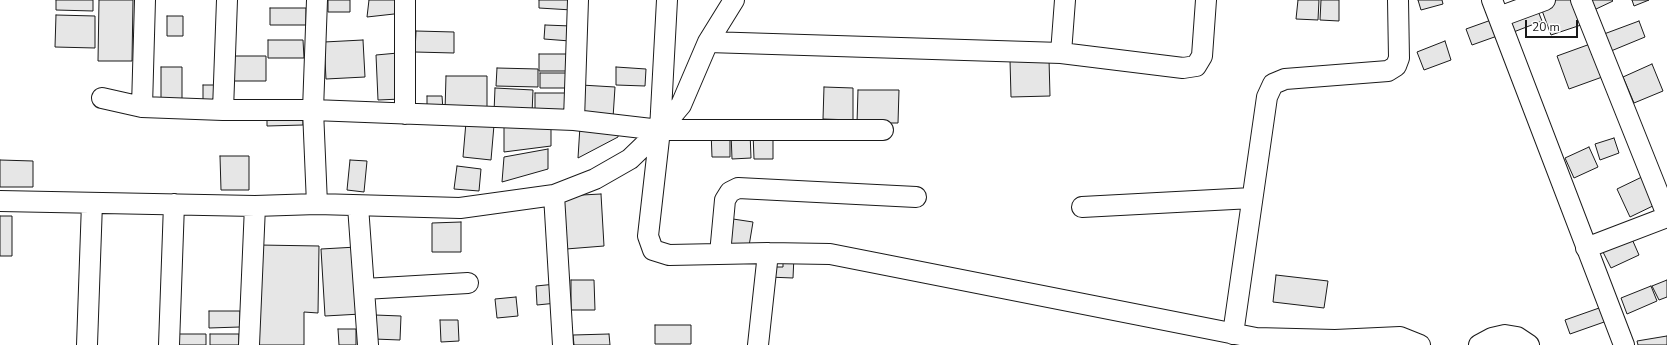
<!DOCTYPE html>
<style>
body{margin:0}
#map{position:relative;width:1667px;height:345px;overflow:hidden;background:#fff;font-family:"Nunito Sans",sans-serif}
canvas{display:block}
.scale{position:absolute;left:1525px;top:20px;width:53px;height:18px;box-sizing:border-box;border:2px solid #1a1a1a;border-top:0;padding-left:5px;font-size:12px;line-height:14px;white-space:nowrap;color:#1a1a1a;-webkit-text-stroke:3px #fff;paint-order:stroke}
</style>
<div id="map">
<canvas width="1667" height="345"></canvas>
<div class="scale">20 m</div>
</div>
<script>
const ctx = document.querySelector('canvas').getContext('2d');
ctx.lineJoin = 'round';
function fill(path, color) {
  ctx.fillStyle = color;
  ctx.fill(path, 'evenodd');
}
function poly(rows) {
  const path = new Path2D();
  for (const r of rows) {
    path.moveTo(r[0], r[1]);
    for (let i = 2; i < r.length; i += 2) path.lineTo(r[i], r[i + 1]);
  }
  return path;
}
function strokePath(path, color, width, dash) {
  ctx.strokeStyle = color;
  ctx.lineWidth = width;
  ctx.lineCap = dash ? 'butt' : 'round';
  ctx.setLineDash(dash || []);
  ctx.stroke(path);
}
const building = poly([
 [56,0,93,0,93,11,56,10,56,0],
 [99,0,133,0,132,61,98,61,99,0],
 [328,0,350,0,350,12,328,12,328,0],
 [369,0,403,0,403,13,367,17,369,0],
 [539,0,572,0,572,10,539,8,539,0],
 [1298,0,1319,0,1318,20,1296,19,1298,0],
 [1321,0,1339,0,1339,21,1320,20,1321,0],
 [1418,0,1442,0,1443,4,1421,10,1418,0],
 [1553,0,1576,0,1584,24,1551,35,1540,5,1553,0],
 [1589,0,1612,0,1613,1,1594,10,1589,0],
 [1632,0,1649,0,1634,6,1632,0],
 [1536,6,1542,21,1511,33,1505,18,1536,6],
 [270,8,306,8,306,25,270,25,270,8],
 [56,15,95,16,95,48,55,47,56,15],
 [167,16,183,16,183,36,167,36,167,16],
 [1494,19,1500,35,1472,45,1466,29,1494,19],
 [1639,21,1645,37,1611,51,1604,34,1639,21],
 [545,25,571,26,570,41,544,39,545,25],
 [416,31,454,32,454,53,415,52,416,31],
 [268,40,303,40,304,58,268,58,268,40],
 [363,40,365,77,326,79,324,42,363,40],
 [1445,41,1451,60,1424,70,1417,52,1445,41],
 [1593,43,1605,76,1569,89,1557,56,1593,43],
 [398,53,401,99,378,100,376,55,398,53],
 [539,54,571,54,571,71,539,71,539,54],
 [226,56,266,56,266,81,226,81,226,56],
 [1049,59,1050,96,1011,97,1010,60,1049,59],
 [1652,64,1663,91,1634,103,1623,77,1652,64],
 [161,67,182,67,182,102,161,102,161,67],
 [616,67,646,69,645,86,616,85,616,67],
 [497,68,538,69,538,87,496,86,497,68],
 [540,73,571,73,572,88,540,88,540,73],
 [446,76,487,76,487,112,445,111,446,76],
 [203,85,218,85,218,105,203,105,203,85],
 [581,85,615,87,613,118,579,116,581,85],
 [824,87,853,88,853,120,823,119,824,87],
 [495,88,533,90,532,114,494,112,495,88],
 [858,90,899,90,898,123,857,123,858,90],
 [535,93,567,93,567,117,535,117,535,93],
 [427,96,442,96,443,110,427,110,427,96],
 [267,110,303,110,303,125,267,126,267,110],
 [466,122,494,125,491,160,463,157,466,122],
 [504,125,551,125,551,146,504,152,504,125],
 [580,126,619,128,618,137,578,158,580,126],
 [711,131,730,131,730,157,712,157,711,131],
 [750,132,751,158,732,159,731,133,750,132],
 [753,133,773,133,773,159,754,159,753,133],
 [1614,138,1619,153,1600,160,1595,144,1614,138],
 [1589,147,1598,167,1574,178,1565,158,1589,147],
 [548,149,548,169,502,182,504,157,548,149],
 [220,156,249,156,249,190,221,190,220,156],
 [0,160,33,161,33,187,0,187,0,160],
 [350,160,367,161,364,192,347,190,350,160],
 [457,166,481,169,479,191,454,189,457,166],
 [1646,175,1659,203,1630,217,1617,189,1646,175],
 [601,194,604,246,566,249,563,196,601,194],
 [0,216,12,216,12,256,0,256,0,216],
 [733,219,753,222,749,246,729,243,733,219],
 [461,222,461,252,432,252,432,223,461,222],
 [1632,239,1639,255,1611,268,1603,252,1632,239],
 [259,245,319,246,318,313,304,312,304,345,258,345,259,245],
 [357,247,361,314,325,316,321,249,357,247],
 [783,256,794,256,793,278,768,277,768,267,783,267,783,256],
 [1276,275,1328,281,1324,308,1273,302,1276,275],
 [571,280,594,280,595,310,571,310,571,280],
 [1667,280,1667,297,1659,300,1652,286,1667,280],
 [556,284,557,303,537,305,536,286,556,284],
 [1651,286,1657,301,1627,314,1621,298,1651,286],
 [516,297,518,316,497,318,495,299,516,297],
 [1602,307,1607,321,1570,334,1565,320,1602,307],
 [209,311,240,311,240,327,209,328,209,311],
 [375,315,401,316,400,340,374,339,375,315],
 [440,320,458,320,459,341,441,342,440,320],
 [655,325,691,325,691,344,655,344,655,325],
 [338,329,356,329,356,345,339,345,338,329],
 [172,334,206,334,206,345,172,345,172,334],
 [210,334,239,334,239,345,210,345,210,334],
 [609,334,610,345,574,345,573,335,609,334],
 [1667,336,1667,345,1638,345,1637,341,1667,336]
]);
fill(building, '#e6e6e6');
strokePath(building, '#1a1a1a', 1);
const minor = poly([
 [317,0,313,110,317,204],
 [405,0,405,114],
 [667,0,660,130,648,236,653,250,669,255,768,253,830,254,1256,338,1335,340,1400,337,1420,345],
 [1492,0,1624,345],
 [1581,0,1667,215],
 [1499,17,1545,0],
 [708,42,1061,53,1065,0],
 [1061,53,1183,68,1196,66,1202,56,1206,0],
 [102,98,142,107,223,110,313,110,574,120,660,130,883,130],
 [142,107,145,0],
 [223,110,227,0],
 [574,120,578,0],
 [554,195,563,345],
 [0,201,255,206,317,204,460,208,554,195,595,179,630,159,660,130,681,105,708,42,734,0],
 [358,206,368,345],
 [1082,207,1252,198],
 [1586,248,1667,217],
 [720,254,725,200,730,192,738,188,916,197],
 [364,289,468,283],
 [1233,334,1267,97,1273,84,1285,79,1388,71,1396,66,1399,58,1398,0],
 [87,345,92,203],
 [169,345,174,204],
 [249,345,255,206],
 [758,345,768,253],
 [1479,345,1492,338,1505,335,1517,337,1529,345]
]);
strokePath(minor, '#1a1a1a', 22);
strokePath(minor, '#fff', 20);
</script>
